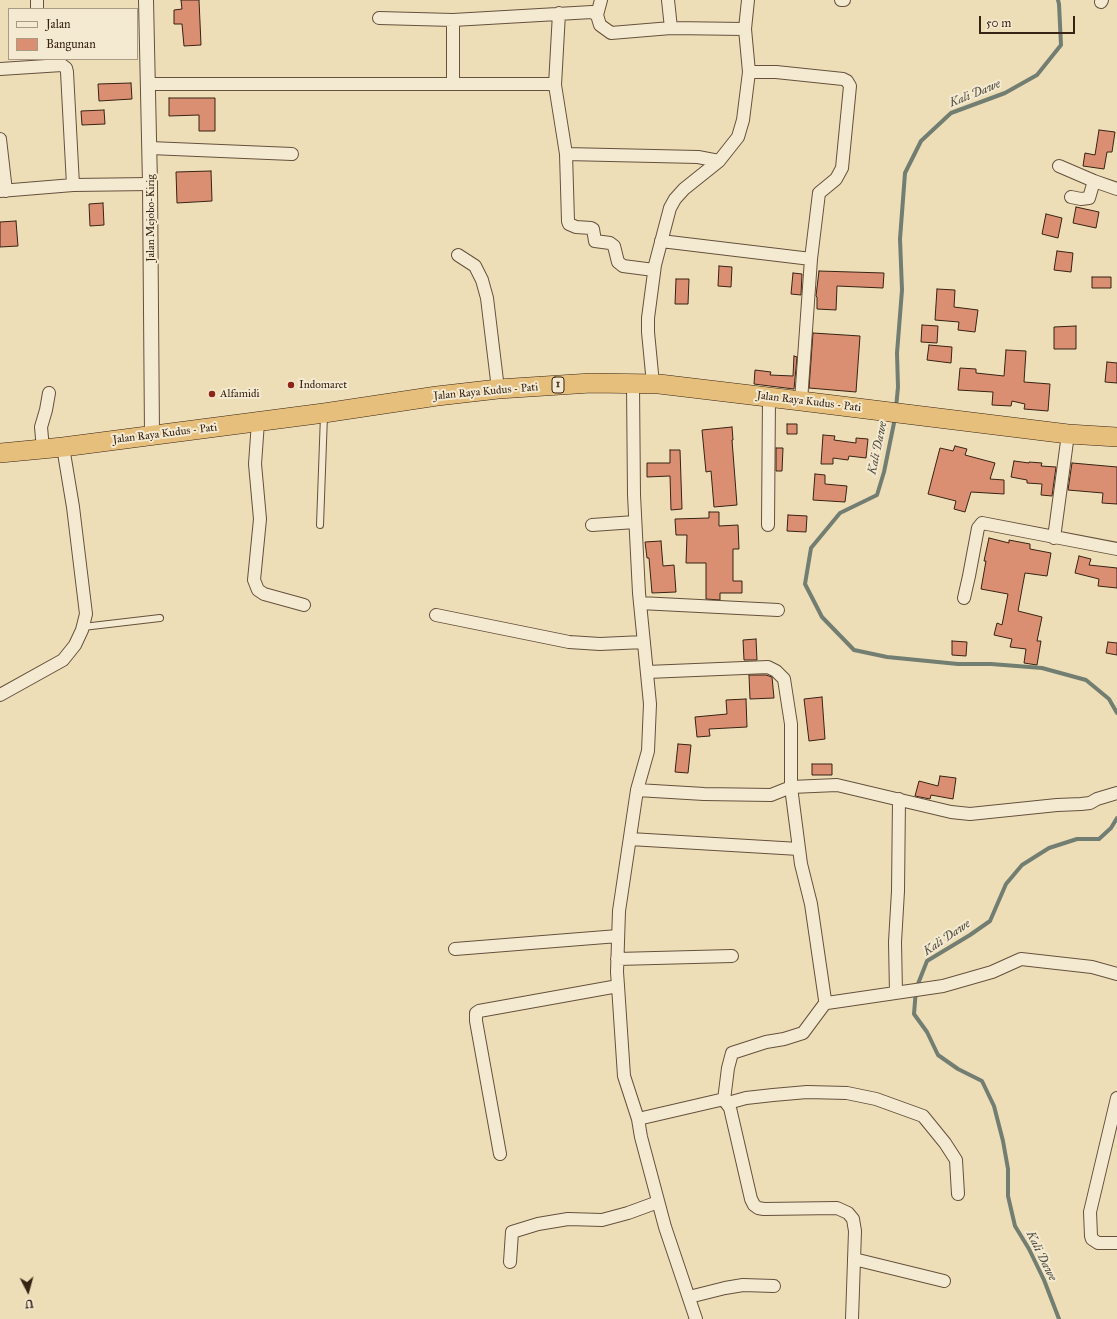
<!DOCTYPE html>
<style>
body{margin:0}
#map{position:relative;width:1117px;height:1319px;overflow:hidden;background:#eedeb8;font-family:"IM FELL Great Primer",serif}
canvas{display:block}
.legend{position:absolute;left:8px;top:8px;width:130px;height:52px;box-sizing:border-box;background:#f4ead1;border:1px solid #a89a85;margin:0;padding:5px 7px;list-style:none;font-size:12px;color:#372213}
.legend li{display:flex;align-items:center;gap:8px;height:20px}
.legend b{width:20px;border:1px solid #a89a85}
.north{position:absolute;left:8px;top:1271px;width:40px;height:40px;-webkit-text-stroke:3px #f4ead1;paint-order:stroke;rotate:174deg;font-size:11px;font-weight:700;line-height:16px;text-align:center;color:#372213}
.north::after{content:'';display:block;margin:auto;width:14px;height:18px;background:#372213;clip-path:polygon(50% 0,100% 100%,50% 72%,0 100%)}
.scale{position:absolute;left:979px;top:16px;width:96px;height:18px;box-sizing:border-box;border:2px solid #372213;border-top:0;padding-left:5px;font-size:12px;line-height:14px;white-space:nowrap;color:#372213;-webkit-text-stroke:3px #f4ead1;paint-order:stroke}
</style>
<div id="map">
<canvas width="1117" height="1319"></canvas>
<ul class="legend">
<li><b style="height:5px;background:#f4ead1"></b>Jalan</li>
<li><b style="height:11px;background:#da8f73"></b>Bangunan</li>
</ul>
<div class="north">U</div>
<div class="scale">50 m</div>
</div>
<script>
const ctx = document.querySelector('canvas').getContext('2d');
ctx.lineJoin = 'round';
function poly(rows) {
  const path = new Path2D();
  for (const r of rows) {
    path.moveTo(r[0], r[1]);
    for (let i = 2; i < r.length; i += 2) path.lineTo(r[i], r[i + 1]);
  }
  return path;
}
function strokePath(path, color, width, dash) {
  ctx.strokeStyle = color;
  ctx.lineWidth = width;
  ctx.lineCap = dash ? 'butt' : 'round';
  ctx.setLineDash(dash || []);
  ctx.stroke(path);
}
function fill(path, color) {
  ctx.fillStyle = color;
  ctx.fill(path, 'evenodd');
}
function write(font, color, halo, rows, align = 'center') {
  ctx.font = font + ' "IM FELL Great Primer",serif';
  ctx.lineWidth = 4;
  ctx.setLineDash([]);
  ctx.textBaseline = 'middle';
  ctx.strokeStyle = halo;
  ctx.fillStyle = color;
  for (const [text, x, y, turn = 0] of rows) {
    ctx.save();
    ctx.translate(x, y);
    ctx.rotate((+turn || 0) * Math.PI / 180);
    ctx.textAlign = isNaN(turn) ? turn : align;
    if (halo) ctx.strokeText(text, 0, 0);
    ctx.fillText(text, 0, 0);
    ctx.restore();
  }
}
strokePath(poly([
 [896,408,898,387,897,353,902,290,900,239,905,173,921,141,951,113,1005,93,1037,75,1061,45,1059,4,1058,0],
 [895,418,884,472,877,495,840,513,811,548,805,584,822,617,854,650,887,657,958,664,991,664,1042,668,1086,680,1109,699,1117,713],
 [1059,1319,1044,1280,1029,1249,1015,1226,1008,1196,1008,1169,1003,1141,994,1106,982,1081,958,1069,938,1055,927,1032,914,1014,916,989,927,961,970,935,990,921,1006,884,1022,865,1049,848,1077,839,1099,839,1111,828,1117,818]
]), '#727e71', 4);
const building = poly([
 [181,0,199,0,201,45,184,46,182,24,174,24,174,10,182,9,181,0],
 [131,83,132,99,99,101,98,84,131,83],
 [169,98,215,98,215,131,199,131,199,115,169,116,169,98],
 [104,110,105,124,82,125,81,111,104,110],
 [1099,130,1115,132,1112,152,1107,152,1104,169,1083,166,1085,153,1095,155,1099,130],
 [211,171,212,201,177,203,176,172,211,171],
 [103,203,104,225,90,226,89,204,103,203],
 [1076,207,1099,212,1096,228,1073,223,1076,207],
 [1046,214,1062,218,1058,238,1042,234,1046,214],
 [16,221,18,246,0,247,0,222,16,221],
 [1057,251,1073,253,1071,272,1054,270,1057,251],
 [719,266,732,267,731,287,718,286,719,266],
 [819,271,884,273,883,288,837,286,836,310,817,309,817,297,816,296,819,271],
 [793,273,802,274,801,295,791,294,793,273],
 [1092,277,1111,277,1111,288,1092,288,1092,277],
 [676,279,689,279,688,304,675,304,676,279],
 [937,289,955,290,954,307,978,310,975,332,958,330,959,322,935,320,937,289],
 [922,325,938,326,937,343,921,342,922,325],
 [1076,326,1076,349,1054,349,1054,327,1076,326],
 [813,333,860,336,856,392,809,388,813,333],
 [929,345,952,347,951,363,927,360,929,345],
 [1006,350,1026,351,1024,382,1050,384,1048,411,1024,409,1025,404,1012,401,1011,406,992,405,993,392,958,390,960,368,976,369,976,373,1004,376,1006,350],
 [794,356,797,357,794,389,754,384,755,370,771,372,770,375,793,376,794,356],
 [1107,362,1117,363,1117,383,1105,382,1107,362],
 [787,424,797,424,797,434,787,434,787,424],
 [732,427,733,440,732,440,737,505,714,507,711,471,706,472,702,430,732,427],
 [823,435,835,436,834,440,856,443,856,438,868,439,866,458,849,456,848,460,833,458,833,464,821,464,823,435],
 [955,446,967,449,965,455,995,463,990,479,1004,480,1004,494,971,492,965,512,954,509,956,501,928,494,940,448,953,451,955,446],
 [776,448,783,448,782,471,776,471,776,448],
 [670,450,680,450,682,509,671,510,670,476,647,477,647,463,670,463,670,450],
 [1014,461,1029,463,1029,462,1042,463,1041,466,1056,467,1052,496,1041,495,1042,484,1027,483,1027,480,1011,477,1014,461],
 [1072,463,1117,467,1117,504,1102,503,1103,493,1068,490,1072,463],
 [815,474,825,475,825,484,847,486,845,502,813,500,815,474],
 [709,512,719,512,719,526,738,525,739,549,733,549,733,581,742,581,742,593,720,593,720,600,706,599,706,563,686,563,687,535,676,535,675,519,709,518,709,512],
 [788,515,807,516,806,532,787,531,788,515],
 [989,538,1009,543,1009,540,1030,544,1030,549,1051,553,1047,576,1025,573,1018,611,1042,617,1037,641,1041,641,1037,665,1024,663,1026,649,1010,647,1012,639,994,635,997,623,1002,625,1008,594,981,589,986,561,984,561,989,538],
 [661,541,663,566,674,565,676,592,652,593,649,558,647,558,645,542,661,541],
 [1079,556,1091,559,1089,565,1117,568,1117,588,1098,586,1099,579,1075,573,1079,556],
 [756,639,757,660,744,660,743,640,756,639],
 [952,641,967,642,966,656,952,655,952,641],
 [1108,642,1117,643,1117,655,1106,653,1108,642],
 [749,675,766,675,772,677,774,698,750,699,749,675],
 [822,697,825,739,809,741,804,699,822,697],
 [746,699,747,727,709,729,710,736,697,737,695,717,727,714,726,700,746,699],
 [678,744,691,745,688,773,675,772,678,744],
 [812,764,832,764,832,775,812,775,812,764],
 [940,776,956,778,953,799,931,795,930,799,915,796,919,781,938,786,940,776]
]);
fill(building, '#da8f73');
strokePath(building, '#372213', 1);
const service = poly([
 [320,525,324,415],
 [83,627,160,618]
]);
const minor = poly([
 [37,0,37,9],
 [668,0,671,28],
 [841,0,844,0],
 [1101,2,1102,0],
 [597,15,601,0],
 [379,18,453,20,592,12,597,15,600,25,611,33,671,28,745,29],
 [0,69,62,65,66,68,67,72,73,185],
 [749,72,776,72,843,79,847,81,850,86,842,168,836,179,819,193,811,259,801,401],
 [149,84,549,84,555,85,566,154,698,157,719,161],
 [453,84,453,20],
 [555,85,559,13],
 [0,139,6,191],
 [150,148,292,154],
 [566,154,568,221,569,224,576,227,591,228,593,229,595,241,610,243,614,246,618,262,623,266,654,270],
 [1059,166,1094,181,1117,189],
 [0,191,73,185,150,184],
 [1071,197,1081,199,1089,198,1094,181],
 [661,241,811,259],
 [458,255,475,266,482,280,487,298,498,389],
 [653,384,648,332,648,318,655,265,670,208,675,199,684,189,719,161,738,137,743,120,749,72,745,29,748,0],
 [633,385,634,495,639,593,650,704,648,751,637,790,619,911,617,972,618,986,624,1076,638,1119,641,1137,665,1227,696,1319],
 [258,422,255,464,260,519,254,580,258,590,264,594,304,605],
 [43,449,41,427,46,410,49,393],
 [592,525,635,522],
 [768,525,769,397],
 [1054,538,1068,434],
 [964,598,969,576,978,528,982,523,1117,549],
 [640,603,778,610],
 [436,615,569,642,600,644,644,642],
 [647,672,768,667,776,671,784,679,791,724,791,787,837,785,951,812,970,814,1057,805,1081,804,1090,803,1097,799,1117,793],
 [0,695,63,660,75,645,82,630,86,614,73,507,63,447],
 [637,790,704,794,771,795,791,787,801,864,811,904,825,1000,827,1003,943,986,992,972,1021,959,1092,967,1117,974],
 [630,839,799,849],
 [455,949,618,936],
 [617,959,732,956],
 [896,993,895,942,898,891,899,799],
 [1117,1098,1090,1212,1091,1236,1092,1239,1098,1243,1117,1243],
 [724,1100,728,1068,732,1053,766,1042,784,1039,803,1033,826,1002],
 [728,1103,746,1098,773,1095,807,1092,847,1093,876,1099,923,1116,945,1143,956,1160,958,1194],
 [638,1119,720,1100,724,1100,730,1108,751,1199,754,1205,758,1208,764,1209,837,1208,848,1213,853,1219,855,1231,852,1319],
 [500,1154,476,1021,476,1013,479,1011,618,986],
 [854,1259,944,1281],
 [510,1262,512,1232,538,1224,568,1219,602,1220,628,1213,658,1202],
 [689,1297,725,1288,743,1285,774,1286]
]);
const tertiary = poly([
 [146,0,150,184,152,435]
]);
const trunk = poly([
 [0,453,63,447,324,413,437,396,498,389,591,383,659,384,801,401,1068,434,1117,437]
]);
strokePath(service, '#65513c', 8);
strokePath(minor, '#65513c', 14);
strokePath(tertiary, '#65513c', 16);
strokePath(trunk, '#372213', 20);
strokePath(service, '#f4ead1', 6);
strokePath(minor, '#f4ead1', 12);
strokePath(tertiary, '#f4ead1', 14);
strokePath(trunk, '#e7bf7c', 19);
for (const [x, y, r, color] of [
 [291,385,4,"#8f2418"],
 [212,394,4,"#8f2418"]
]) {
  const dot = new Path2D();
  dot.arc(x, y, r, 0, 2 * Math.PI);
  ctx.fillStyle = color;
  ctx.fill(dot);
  strokePath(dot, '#f4ead1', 1.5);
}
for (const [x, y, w] of [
 [558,385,12]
]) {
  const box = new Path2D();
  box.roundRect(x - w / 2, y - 8, w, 16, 3);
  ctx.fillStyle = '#f4ead1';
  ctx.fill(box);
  strokePath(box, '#372213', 1);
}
write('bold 10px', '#372213', null, [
 ["1",558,385]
]);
write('11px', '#372213', '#f4ead1', [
 ["Jalan Mejobo-Kirig",151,218,-90],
 ["Jalan Raya Kudus - Pati",486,392,-5],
 ["Jalan Raya Kudus - Pati",809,402,7],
 ["Jalan Raya Kudus - Pati",165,434,-7]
]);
write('11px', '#372213', '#f4ead1', [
 ["Indomaret",299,385],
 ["Alfamidi",220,394]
], 'left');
write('italic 12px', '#545042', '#f4ead1', [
 ["Kali Dawe",975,94,-22],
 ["Kali Dawe",878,448,-78],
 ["Kali Dawe",947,938,-34],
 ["Kali Dawe",1041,1256,64]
]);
</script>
